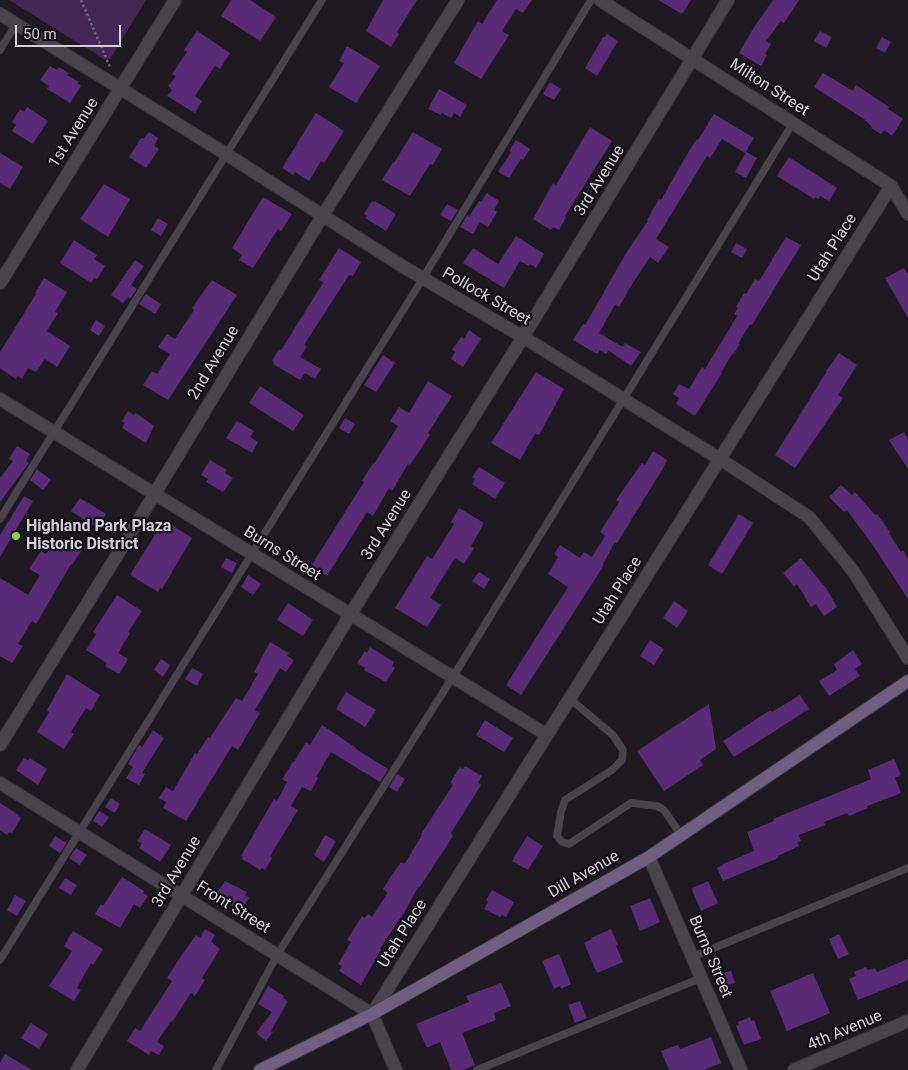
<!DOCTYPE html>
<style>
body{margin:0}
#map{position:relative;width:908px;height:1070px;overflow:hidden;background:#1e1921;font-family:Roboto,sans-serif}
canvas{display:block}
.scale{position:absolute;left:15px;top:25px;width:106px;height:22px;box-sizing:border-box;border:2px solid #d3d0d6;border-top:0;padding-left:6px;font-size:15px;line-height:18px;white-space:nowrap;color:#d3d0d6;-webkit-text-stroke:4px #141018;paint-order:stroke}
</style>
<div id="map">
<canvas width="908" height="1070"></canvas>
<div class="scale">50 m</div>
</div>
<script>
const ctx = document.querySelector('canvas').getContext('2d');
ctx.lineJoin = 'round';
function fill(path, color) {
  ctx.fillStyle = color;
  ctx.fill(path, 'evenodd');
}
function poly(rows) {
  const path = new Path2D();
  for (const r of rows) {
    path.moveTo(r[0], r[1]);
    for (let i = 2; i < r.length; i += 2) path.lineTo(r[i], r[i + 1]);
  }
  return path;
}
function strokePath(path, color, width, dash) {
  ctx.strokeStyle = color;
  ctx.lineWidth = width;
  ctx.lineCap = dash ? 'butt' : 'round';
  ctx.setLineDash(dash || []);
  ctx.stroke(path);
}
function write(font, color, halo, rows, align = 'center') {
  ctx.font = font + ' Roboto,sans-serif';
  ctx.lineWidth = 4.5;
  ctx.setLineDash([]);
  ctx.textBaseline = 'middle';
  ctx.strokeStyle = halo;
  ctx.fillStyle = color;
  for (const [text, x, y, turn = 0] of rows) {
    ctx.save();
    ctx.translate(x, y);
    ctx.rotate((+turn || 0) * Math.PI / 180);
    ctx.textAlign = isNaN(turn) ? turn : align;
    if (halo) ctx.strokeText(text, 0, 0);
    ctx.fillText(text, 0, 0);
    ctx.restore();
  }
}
fill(poly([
 [9,0,146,0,110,59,104,59]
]), '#432556');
fill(poly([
 [231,0,250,0,276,17,260,41,221,16],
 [383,0,417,0,397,32,399,34,391,47,366,31],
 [497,0,532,0,523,13,516,9,502,31,509,35,481,79,454,63,478,21,482,24],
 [658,0,691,0,682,14],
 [773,0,799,0,784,23,781,21,766,41,771,44,765,54,767,55,761,66,739,53,756,24],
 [197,31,230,53,220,69,215,66,195,96,202,101,195,113,167,96,172,90,168,86,176,76,172,74,187,52,184,50],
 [820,31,832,37,826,48,814,41],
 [607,34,618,41,597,76,585,68,603,37,605,37],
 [882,37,891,42,885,53,876,48],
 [347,46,380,66,356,103,329,87,344,63,339,61],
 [50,66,57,70,59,67,69,73,67,75,79,82,77,83,81,86,70,103,47,89,49,86,40,80],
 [823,73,853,91,856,85,889,107,888,109,903,119,892,136,884,130,881,134,871,128,872,127,864,119,814,87],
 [550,82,561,89,554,100,543,94],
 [439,89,467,105,460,117,454,113,451,118,442,113,441,115,428,109],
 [27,107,48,121,33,144,12,131,16,125,12,122,20,109,24,112],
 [316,113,344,131,324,163,321,161,309,181,295,172,293,175,282,168],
 [714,114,754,138,745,153,722,139,710,158,707,156,656,239,669,247,658,263,650,257,631,286,619,307,615,305,599,333,623,347,625,343,641,352,631,366,608,350,606,354,600,350,597,354,573,340,583,324,585,325,628,250,648,221,647,220,652,211,659,199,661,200,689,151,697,139,698,140],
 [590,127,612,141,565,216,566,217,559,230,553,227,551,230,533,219,553,183,556,185],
 [149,132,158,138,154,146,159,149,146,168,129,157,141,138,143,139],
 [413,132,442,149,433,165,430,164,410,196,382,180,393,162,394,163],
 [516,140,530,149,523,160,521,159,509,178,498,172,511,152,509,151],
 [746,152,757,158,746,178,735,172],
 [0,153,23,167,10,189,0,183],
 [789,157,837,188,829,201,820,196,819,199,815,197,814,199,777,176],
 [104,184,130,199,108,237,80,219],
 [487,193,499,201,494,210,497,212,488,227,480,222,473,234,460,227,467,215,469,217,479,201,481,202],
 [263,197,292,214,281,231,278,229,253,268,239,260,242,255,232,248],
 [372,201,374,203,375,201,396,214,386,231,365,218,367,216,364,214],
 [447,204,458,210,451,221,440,215],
 [158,218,168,224,161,236,151,230],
 [516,236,544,254,536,268,530,264,529,266,520,261,504,288,463,263,473,248,498,264],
 [786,237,801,245,752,325,750,324,738,344,740,344,733,355,732,354,721,373,722,373,695,416,676,404,679,398,673,394,679,384,689,389,702,367,705,369,737,316,734,314,738,308,736,307,744,293,746,294,755,279,759,281],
 [74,240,97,255,94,259,105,266,97,279,94,278,91,283,60,263],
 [736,243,747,249,742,258,731,252],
 [339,248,361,262,353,276,349,275,304,345,307,347,300,357,321,369,315,379,305,373,300,380,273,364,274,362,272,361,279,349,281,350,323,283,319,280],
 [135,260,144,266,131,285,137,289,130,299,128,297,123,303,111,295],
 [904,268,908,274,908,318,885,278],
 [44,278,67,292,55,312,58,313,47,331,70,346,57,367,45,359,36,372,28,368,22,379,18,376,16,379,0,368,0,352,36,294,35,293],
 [212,280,237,295,168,400,143,385,152,371,157,374,170,354,158,347,167,334,175,339,194,310,192,308],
 [146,294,161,304,155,314,139,304],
 [96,320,105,326,99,336,90,330],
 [469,330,481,339,463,367,451,359,455,352,452,350,461,337,464,339],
 [839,353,857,365,838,395,843,398,795,468,775,455,827,371,826,371],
 [383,355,395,363,376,392,364,385],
 [536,372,564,389,539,435,535,434,520,460,491,443],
 [428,381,452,396,428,433,430,435,410,465,408,464,392,491,389,488,373,516,367,512,327,576,311,566,364,482,362,481,373,463,374,464,398,426,390,421,399,407,409,413],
 [260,386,304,415,293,431,249,403],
 [128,411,134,415,136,413,154,426,146,443,122,428,125,423,122,421],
 [345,418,355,424,349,434,339,428],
 [237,421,254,431,250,437,258,442,252,453,226,438],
 [904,432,908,440,908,469,889,440],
 [17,446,30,454,26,461,29,463,0,502,0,478,13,461,9,459],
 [653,451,667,460,662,470,617,543,615,542,603,564,604,565,521,695,506,685,568,587,548,574,558,557,554,554,560,545,580,558,584,552,592,557,605,536,600,532,619,502,616,500,642,463,645,465],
 [210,460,227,470,225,473,233,478,223,492,206,482,208,479,201,475],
 [479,467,505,483,495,499,472,484,475,479,472,477],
 [37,469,51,480,43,490,30,480],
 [841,485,852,495,855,492,875,515,877,514,890,532,889,533,901,552,903,550,908,559,908,599,874,547,847,510,844,512,829,497],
 [24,496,33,501,0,557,0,535],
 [80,498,106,514,97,528,71,511],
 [459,508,484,523,471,546,474,548,464,564,455,558,430,598,441,605,427,627,395,608,427,556,432,559,454,524,451,522],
 [739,514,753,523,722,574,708,565],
 [164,520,192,538,162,589,160,588,158,592,130,575],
 [64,539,82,550,72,565,71,564,36,624,32,621,18,644,23,646,12,663,0,656,0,578,28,595,40,575,29,569,41,551,46,554,54,540,61,544],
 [226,558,237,563,232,573,221,567],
 [801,558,826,588,837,607,824,616,816,604,811,607,797,584,794,587,783,573],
 [479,572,490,579,484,589,472,581],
 [248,575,261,584,253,595,241,587],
 [117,595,142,611,128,632,130,633,118,653,128,659,119,674,105,666,107,663,86,650,96,634,93,632],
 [674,601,688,611,677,628,663,618],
 [288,603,313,620,303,636,277,620],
 [650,640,664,649,654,665,640,656],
 [270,642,289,653,287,656,294,660,286,672,280,668,255,710,260,713,238,750,232,746,186,821,163,808,166,802,159,798,166,787,173,791,195,753,197,754,208,737,210,738,236,698,242,701,258,674,254,672],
 [370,647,394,662,392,666,395,668,386,682,364,670,365,668,357,663,365,651,367,653],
 [853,650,862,664,855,669,860,676,829,696,819,681,837,670,834,664],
 [161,659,170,665,163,677,154,670],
 [192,668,203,674,197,686,185,679],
 [67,674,100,695,91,711,86,708,71,732,74,734,64,749,37,732,49,712,47,710],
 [346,692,376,710,365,727,336,709],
 [800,695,809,709,734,757,723,741,767,712,771,710,772,712],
 [709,704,716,749,700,760,703,765,664,791,637,751],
 [485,720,513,738,504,752,476,735],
 [322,725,356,748,356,749,388,769,380,782,331,752,316,777,318,778,311,791,302,787,291,806,298,810,270,856,272,858,265,870,262,868,260,870,242,859,243,857,241,856,274,799,277,801,287,782,282,779,293,762,294,762,306,742,310,745],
 [153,730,164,738,142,773,145,774,139,785,126,778,133,767,128,764,139,745,142,747],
 [24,758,28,760,30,758,47,769,38,785,16,770],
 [894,759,901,775,895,778,901,793,867,806,868,808,849,816,847,813,824,822,825,825,799,835,801,841,797,842,799,846,778,856,778,858,723,881,717,868,723,865,723,864,754,851,747,832,774,821,773,819,871,779,868,770],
 [465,766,482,776,478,783,481,785,451,833,453,836,446,847,419,888,418,887,405,911,380,949,381,950,361,985,339,971,342,966,338,964,351,942,347,940,362,916,365,918,368,914,372,917,387,894,387,892,383,889,391,876,401,862,404,864,407,860,422,835,421,834,453,785,450,783,460,767,463,769],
 [397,774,405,779,397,792,389,787],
 [111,798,120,804,115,813,105,807],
 [0,803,19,815,18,817,21,818,12,833,9,832,7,835,0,830],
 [99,811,109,817,102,827,93,821],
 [145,829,171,845,160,862,139,848,142,843,137,841],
 [325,835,336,841,324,862,314,855],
 [55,836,67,843,60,853,49,846],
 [527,836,543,846,528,870,512,861],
 [76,848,87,855,80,865,69,858],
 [122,877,144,891,143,893,148,896,140,908,134,904,120,928,95,914,101,904,103,906],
 [65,878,77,885,71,895,59,888],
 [225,881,247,892,245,895,249,898,242,909,238,906,237,909,218,897,219,894,217,893],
 [708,881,718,903,701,911,692,890,693,890,692,888],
 [492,890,514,902,506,917,502,915,500,917,484,909,488,902,486,900],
 [15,895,26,901,17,916,7,910],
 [650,898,660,922,640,931,630,906],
 [205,929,215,935,211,941,220,949,202,978,205,980,195,996,191,993,172,1022,171,1021,157,1042,164,1046,159,1055,151,1051,149,1055,127,1041,135,1028,140,1031,172,981,167,978,177,962,196,935,200,938],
 [611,929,618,945,616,946,623,962,597,973,584,943,592,939,591,938],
 [73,931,103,949,93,965,91,963,77,988,81,990,74,1001,49,986,72,951,64,946],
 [839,934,849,954,838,959,829,939],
 [559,954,571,984,561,989,560,986,554,989,542,961],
 [908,959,908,980,858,1000,849,979,856,976,854,972,866,967,868,970,875,968,877,972],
 [731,971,735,983,723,986,720,974],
 [813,973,830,1013,787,1031,770,991],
 [501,983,511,1006,494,1013,496,1020,462,1033,475,1065,463,1070,451,1070,440,1042,427,1048,416,1024,469,1002,466,996],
 [268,986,284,996,283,998,288,1001,271,1031,273,1032,266,1041,256,1033,272,1012,258,1004],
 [580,1001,587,1018,575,1023,568,1005],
 [750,1017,751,1021,754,1020,761,1039,744,1045,736,1026,739,1025,738,1022],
 [31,1023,48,1034,39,1049,21,1038],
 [711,1037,721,1063,704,1070,669,1070,661,1051,678,1045,680,1049],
 [5,1054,32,1070,0,1070,0,1063]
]), '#592b76');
const lane = poly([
 [0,50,16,24],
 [0,519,322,0],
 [570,699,613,735,623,750,622,760,612,770,565,800,561,812,557,836,562,842,569,844,631,803,657,806,664,810,681,835],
 [692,957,908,868],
 [0,960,423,278,591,0],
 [216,1070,277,955,459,667,793,123],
 [477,1070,701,978]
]);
const street = poly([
 [600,0,891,186,908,214],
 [0,14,226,154,402,266,523,337,720,459,809,517,853,571,908,658],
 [0,283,175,0],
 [0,399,547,735],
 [0,745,154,495,323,215,458,0],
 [0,783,372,1014,396,1070],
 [649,857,741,1070],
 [372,1014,891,186],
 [77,1070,350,615,523,337,728,0],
 [794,1070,908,1021]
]);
const secondary = poly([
 [260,1070,372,1014,649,857,908,681]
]);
strokePath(lane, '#39363c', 8);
strokePath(street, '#39363c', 14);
strokePath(secondary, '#39363c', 14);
strokePath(poly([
 [81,0,110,67]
]), '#6d6970', 2.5, [2.5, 2.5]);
strokePath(lane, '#49434d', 7);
strokePath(street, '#49434d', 12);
strokePath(secondary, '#715d7f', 12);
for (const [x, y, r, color] of [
 [16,536,5,"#90cd41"]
]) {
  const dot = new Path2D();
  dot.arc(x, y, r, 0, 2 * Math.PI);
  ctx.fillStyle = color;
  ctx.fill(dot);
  strokePath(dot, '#141018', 2);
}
write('16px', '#d3d0d6', '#141018', [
 ["Milton Street",769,88,33],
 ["1st Avenue",74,133,-58],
 ["3rd Avenue",600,181,-58],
 ["Utah Place",833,248,-58],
 ["Pollock Street",486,297,30],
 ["2nd Avenue",214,363,-59],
 ["3rd Avenue",387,525,-58],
 ["Burns Street",282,554,32],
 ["Utah Place",618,591,-58],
 ["3rd Avenue",177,872,-59],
 ["Dill Avenue",584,875,-30],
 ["Front Street",233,908,32],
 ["Utah Place",403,934,-58],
 ["Burns Street",710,957,67],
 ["4th Avenue",845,1031,-23]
]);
write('bold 16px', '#d3d0d6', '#141018', [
 ["Highland Park Plaza",26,527],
 ["Historic District",26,545]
], 'left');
</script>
